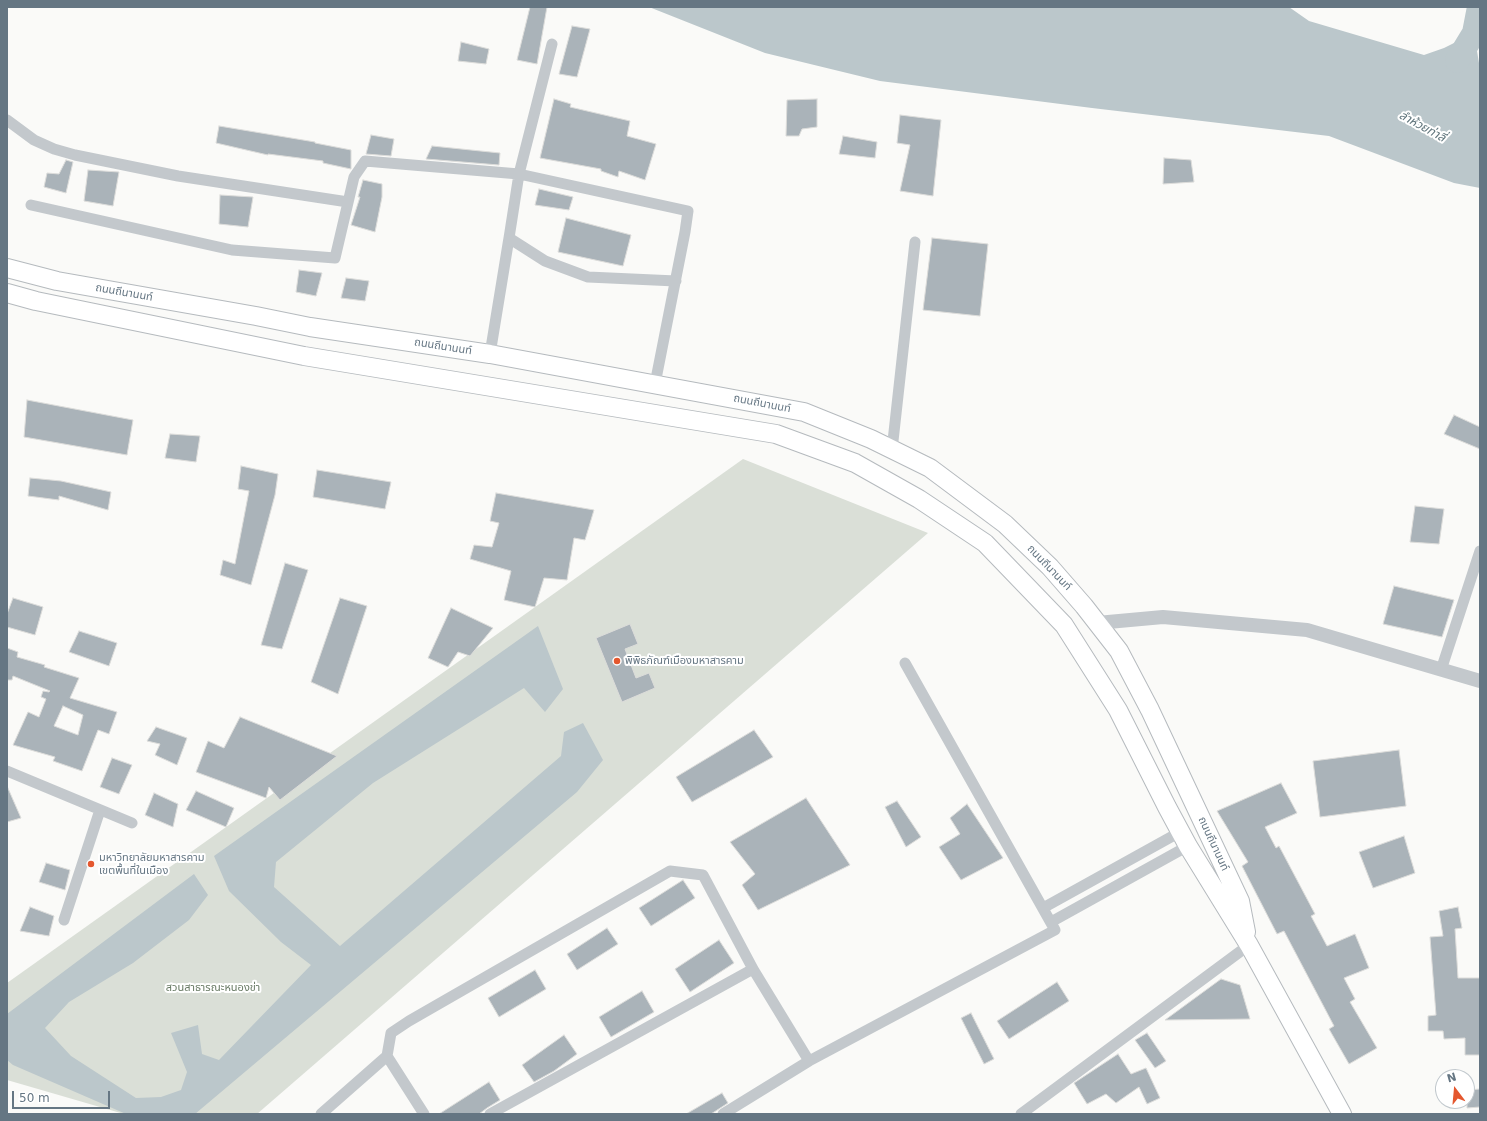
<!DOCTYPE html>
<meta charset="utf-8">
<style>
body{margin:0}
#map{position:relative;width:1487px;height:1121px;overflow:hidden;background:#fafaf8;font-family:"DejaVu Sans",sans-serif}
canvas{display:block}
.frame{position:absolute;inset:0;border:8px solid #657683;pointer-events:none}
.north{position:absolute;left:1435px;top:1069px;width:40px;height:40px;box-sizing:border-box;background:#fff;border:1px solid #c1c8cd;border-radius:50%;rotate:344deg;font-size:11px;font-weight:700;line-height:16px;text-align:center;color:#657683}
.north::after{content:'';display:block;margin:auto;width:14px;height:18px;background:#e4572e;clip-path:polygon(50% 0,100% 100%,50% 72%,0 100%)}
.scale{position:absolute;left:12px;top:1091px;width:98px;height:18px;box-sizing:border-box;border:2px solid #657683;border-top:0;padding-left:5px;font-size:12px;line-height:14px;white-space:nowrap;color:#657683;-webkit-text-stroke:3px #fff;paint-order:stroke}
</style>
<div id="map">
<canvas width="1487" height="1121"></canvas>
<div class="frame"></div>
<div class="north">N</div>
<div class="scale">50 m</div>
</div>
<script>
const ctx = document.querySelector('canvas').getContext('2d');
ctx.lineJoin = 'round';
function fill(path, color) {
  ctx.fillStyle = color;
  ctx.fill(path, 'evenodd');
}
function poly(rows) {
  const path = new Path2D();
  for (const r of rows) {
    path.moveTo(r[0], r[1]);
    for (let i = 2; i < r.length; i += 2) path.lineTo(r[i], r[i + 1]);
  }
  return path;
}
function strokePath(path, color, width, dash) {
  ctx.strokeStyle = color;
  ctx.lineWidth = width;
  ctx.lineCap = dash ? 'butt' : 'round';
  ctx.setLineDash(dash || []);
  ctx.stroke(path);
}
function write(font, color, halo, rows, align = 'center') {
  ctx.font = font + ' "DejaVu Sans","Noto Sans Thai",sans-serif';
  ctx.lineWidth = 4;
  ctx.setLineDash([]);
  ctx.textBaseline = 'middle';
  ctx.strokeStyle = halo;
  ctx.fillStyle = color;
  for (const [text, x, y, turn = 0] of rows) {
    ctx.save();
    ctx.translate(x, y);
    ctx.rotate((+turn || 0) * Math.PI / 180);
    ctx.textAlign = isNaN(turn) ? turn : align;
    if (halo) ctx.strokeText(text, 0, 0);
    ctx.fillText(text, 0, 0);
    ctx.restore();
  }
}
fill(poly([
 [743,459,928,533,257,1114,124,1114,7,1080,7,983]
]), '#dadfd7');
fill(poly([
 [649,7,1289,7,1309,21,1424,55,1444,48,1474,33,1480,69,1480,188,1454,183,1329,136,1092,108,880,81,765,53],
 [538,626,563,689,545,712,524,688,373,783,276,862,274,887,340,946,561,756,564,732,583,723,603,760,577,792,195,1114,126,1114,13,1065,7,1060,7,1014,194,874,208,895,189,920,133,963,69,1002,45,1028,71,1056,136,1098,161,1097,181,1090,187,1072,171,1033,198,1025,202,1054,219,1060,311,965,281,942,229,891,214,856]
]), '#bbc7cb');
strokePath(poly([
 [1457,61,1474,33,1479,7]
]), '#bbc7cb', 24);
const building = poly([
 [530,7,547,7,537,64,517,60,530,7],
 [572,26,590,29,577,77,559,74,572,26],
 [461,42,489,49,486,64,458,61,461,42],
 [554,99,571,104,570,107,630,121,627,136,656,144,645,180,619,171,618,177,601,171,601,169,540,158,554,99],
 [817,99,817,127,802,129,799,136,786,136,787,100,817,99],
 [900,115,941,120,933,196,900,191,910,145,897,143,900,115],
 [219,126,315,142,315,143,351,150,351,169,323,163,323,161,268,154,268,155,216,143,219,126],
 [371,135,394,139,391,156,366,154,371,135],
 [843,136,877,142,875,158,839,154,843,136],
 [432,146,500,153,499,165,426,159,432,146],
 [1164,158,1191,160,1194,182,1163,184,1164,158],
 [66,160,73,162,66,193,44,187,47,173,59,174,66,160],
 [88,170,119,172,113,206,84,201,88,170],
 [363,180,382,184,382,197,375,232,351,225,360,197,358,197,363,180],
 [539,189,573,197,569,210,535,205,539,189],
 [220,195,253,197,248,227,219,224,220,195],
 [566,218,631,235,623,266,558,252,566,218],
 [932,238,988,244,980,316,923,310,932,238],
 [299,270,322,273,316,296,296,292,299,270],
 [346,278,369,281,365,301,341,298,346,278],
 [27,400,133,420,127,455,24,437,27,400],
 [1454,415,1480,427,1480,449,1444,434,1454,415],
 [170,434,200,436,196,462,165,458,170,434],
 [241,466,278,474,275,495,251,585,220,575,223,560,235,564,249,491,238,489,241,466],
 [317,470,391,482,385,509,313,497,317,470],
 [30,478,61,481,111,492,108,510,59,496,59,500,28,496,30,478],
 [496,493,594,510,585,540,574,538,567,580,544,578,535,607,504,600,511,571,470,559,474,545,492,547,499,523,490,521,496,493],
 [1415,506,1444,509,1439,544,1410,542,1415,506],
 [285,563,308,570,282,649,261,645,285,563],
 [1394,586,1454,600,1442,637,1383,624,1394,586],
 [13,598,43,607,35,635,7,627,7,614,13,598],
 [340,598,367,606,338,694,311,682,340,598],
 [451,608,493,628,470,656,458,652,448,667,428,658,451,608],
 [630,624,638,644,625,649,636,678,649,673,655,688,622,702,596,638,630,624],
 [79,631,117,643,109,666,69,652,79,631],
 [7,648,18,652,17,657,45,665,44,667,79,678,70,698,117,712,109,734,98,730,82,771,53,761,55,757,13,745,28,712,39,717,46,699,41,697,43,691,49,692,50,691,13,676,12,680,7,680,7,648],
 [63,706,83,715,78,735,54,726,63,706],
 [240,717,337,756,280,800,269,787,266,798,196,772,208,741,224,748,240,717],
 [156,727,187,738,177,765,155,755,160,744,147,741,156,727],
 [754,730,773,757,692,802,676,777,754,730],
 [1399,750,1406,806,1320,817,1313,761,1399,750],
 [112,758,132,765,119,794,100,787,112,758],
 [1281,783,1297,813,1265,827,1276,848,1279,846,1315,914,1311,916,1327,946,1355,934,1369,968,1344,978,1355,999,1350,1002,1377,1048,1349,1064,1329,1029,1334,1026,1284,931,1277,934,1242,866,1248,862,1217,811,1281,783],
 [7,786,21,818,7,822,7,786],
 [196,791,234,808,226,827,186,810,196,791],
 [154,793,178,804,173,827,145,815,154,793],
 [806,798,850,865,758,910,742,885,755,874,730,842,806,798],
 [897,801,921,837,906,847,885,807,897,801],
 [967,804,1003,858,961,880,939,847,960,834,950,818,967,804],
 [1404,836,1415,873,1373,888,1359,852,1404,836],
 [46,863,70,870,65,890,39,882,46,863],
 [683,880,695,898,651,926,639,908,683,880],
 [30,907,54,916,49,936,20,931,30,907],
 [1458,907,1462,928,1455,929,1458,978,1480,978,1480,1055,1465,1055,1465,1038,1444,1039,1443,1031,1428,1031,1428,1016,1436,1015,1430,937,1443,936,1439,911,1458,907],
 [607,928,618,944,577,970,567,954,607,928],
 [719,940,734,963,690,992,675,969,719,940],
 [535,970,546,989,499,1017,488,998,535,970],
 [1221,979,1240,985,1250,1019,1165,1020,1221,979],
 [1057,982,1069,1001,1009,1039,997,1021,1057,982],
 [642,991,654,1012,611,1037,599,1017,642,991],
 [971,1013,994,1059,984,1064,961,1018,971,1013],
 [1147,1033,1166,1061,1155,1068,1135,1040,1147,1033],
 [564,1035,577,1054,554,1071,534,1082,522,1065,564,1035],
 [1118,1054,1131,1074,1146,1068,1160,1098,1147,1104,1139,1087,1116,1103,1106,1094,1087,1104,1074,1083,1118,1054],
 [489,1082,500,1100,487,1108,479,1114,439,1114,489,1082],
 [1480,1089,1480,1107,1467,1108,1467,1090,1480,1089],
 [722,1093,728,1103,711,1114,686,1114,722,1093]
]);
fill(building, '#aab3b9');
strokePath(building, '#dcdcda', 1);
const primary = poly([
 [7,268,57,281,256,316,310,327,490,354,804,412,871,439,930,468,1005,524,1050,567,1084,606,1119,651,1150,710,1240,901,1246,932],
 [7,293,36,301,304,356,776,434,855,463,919,499,985,543,1064,625,1118,710,1167,807,1188,846,1249,945,1342,1114]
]);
strokePath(primary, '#b5babe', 20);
strokePath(poly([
 [552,44,519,174,509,238,545,261,588,277,676,281],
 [7,120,34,140,54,149,75,155,178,176,348,202],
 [31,205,232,250,335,258,354,177,365,161,519,174,688,211,685,232,655,384],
 [490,354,509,238],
 [892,450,915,242],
 [1441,670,1480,551],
 [7,771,132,823],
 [1043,908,1180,832],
 [64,920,100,810],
 [1051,922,1188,846],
 [321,1114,387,1056],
 [424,1114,387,1056,391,1033,409,1021,670,871,703,875,753,969,809,1061],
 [490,1114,753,969],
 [723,1114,809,1061,1055,930,905,663],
 [1021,1114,1249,945]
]), '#c3c8cc', 11);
strokePath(poly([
 [1097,623,1163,617,1307,630,1480,681]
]), '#c3c8cc', 14);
strokePath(primary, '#fff', 18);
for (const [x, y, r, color] of [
 [617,661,4,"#e4572e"],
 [91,864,4,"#e4572e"]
]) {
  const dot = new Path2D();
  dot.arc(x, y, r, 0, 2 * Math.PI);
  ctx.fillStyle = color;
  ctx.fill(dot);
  strokePath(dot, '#fff', 1.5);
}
write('11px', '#657683', '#fff', [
 ["ถนนถีนานนท์",124,293,10],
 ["ถนนถีนานนท์",443,347,9],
 ["ถนนถีนานนท์",762,404,11],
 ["ถนนถีนานนท์",1049,568,46],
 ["ถนนถีนานนท์",1213,844,65]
]);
write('11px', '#657683', '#fff', [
 ["พิพิธภัณฑ์เมืองมหาสารคาม",625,661],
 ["มหาวิทยาลัยมหาสารคาม",99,858],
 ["เขตพื้นที่ในเมือง",99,871]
], 'left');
write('11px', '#687a64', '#fff', [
 ["สวนสาธารณะหนองข่า",213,988]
]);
write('italic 12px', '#60757c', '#fff', [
 ["ลำห้วยท่าลี่",1422,127,29]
]);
</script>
